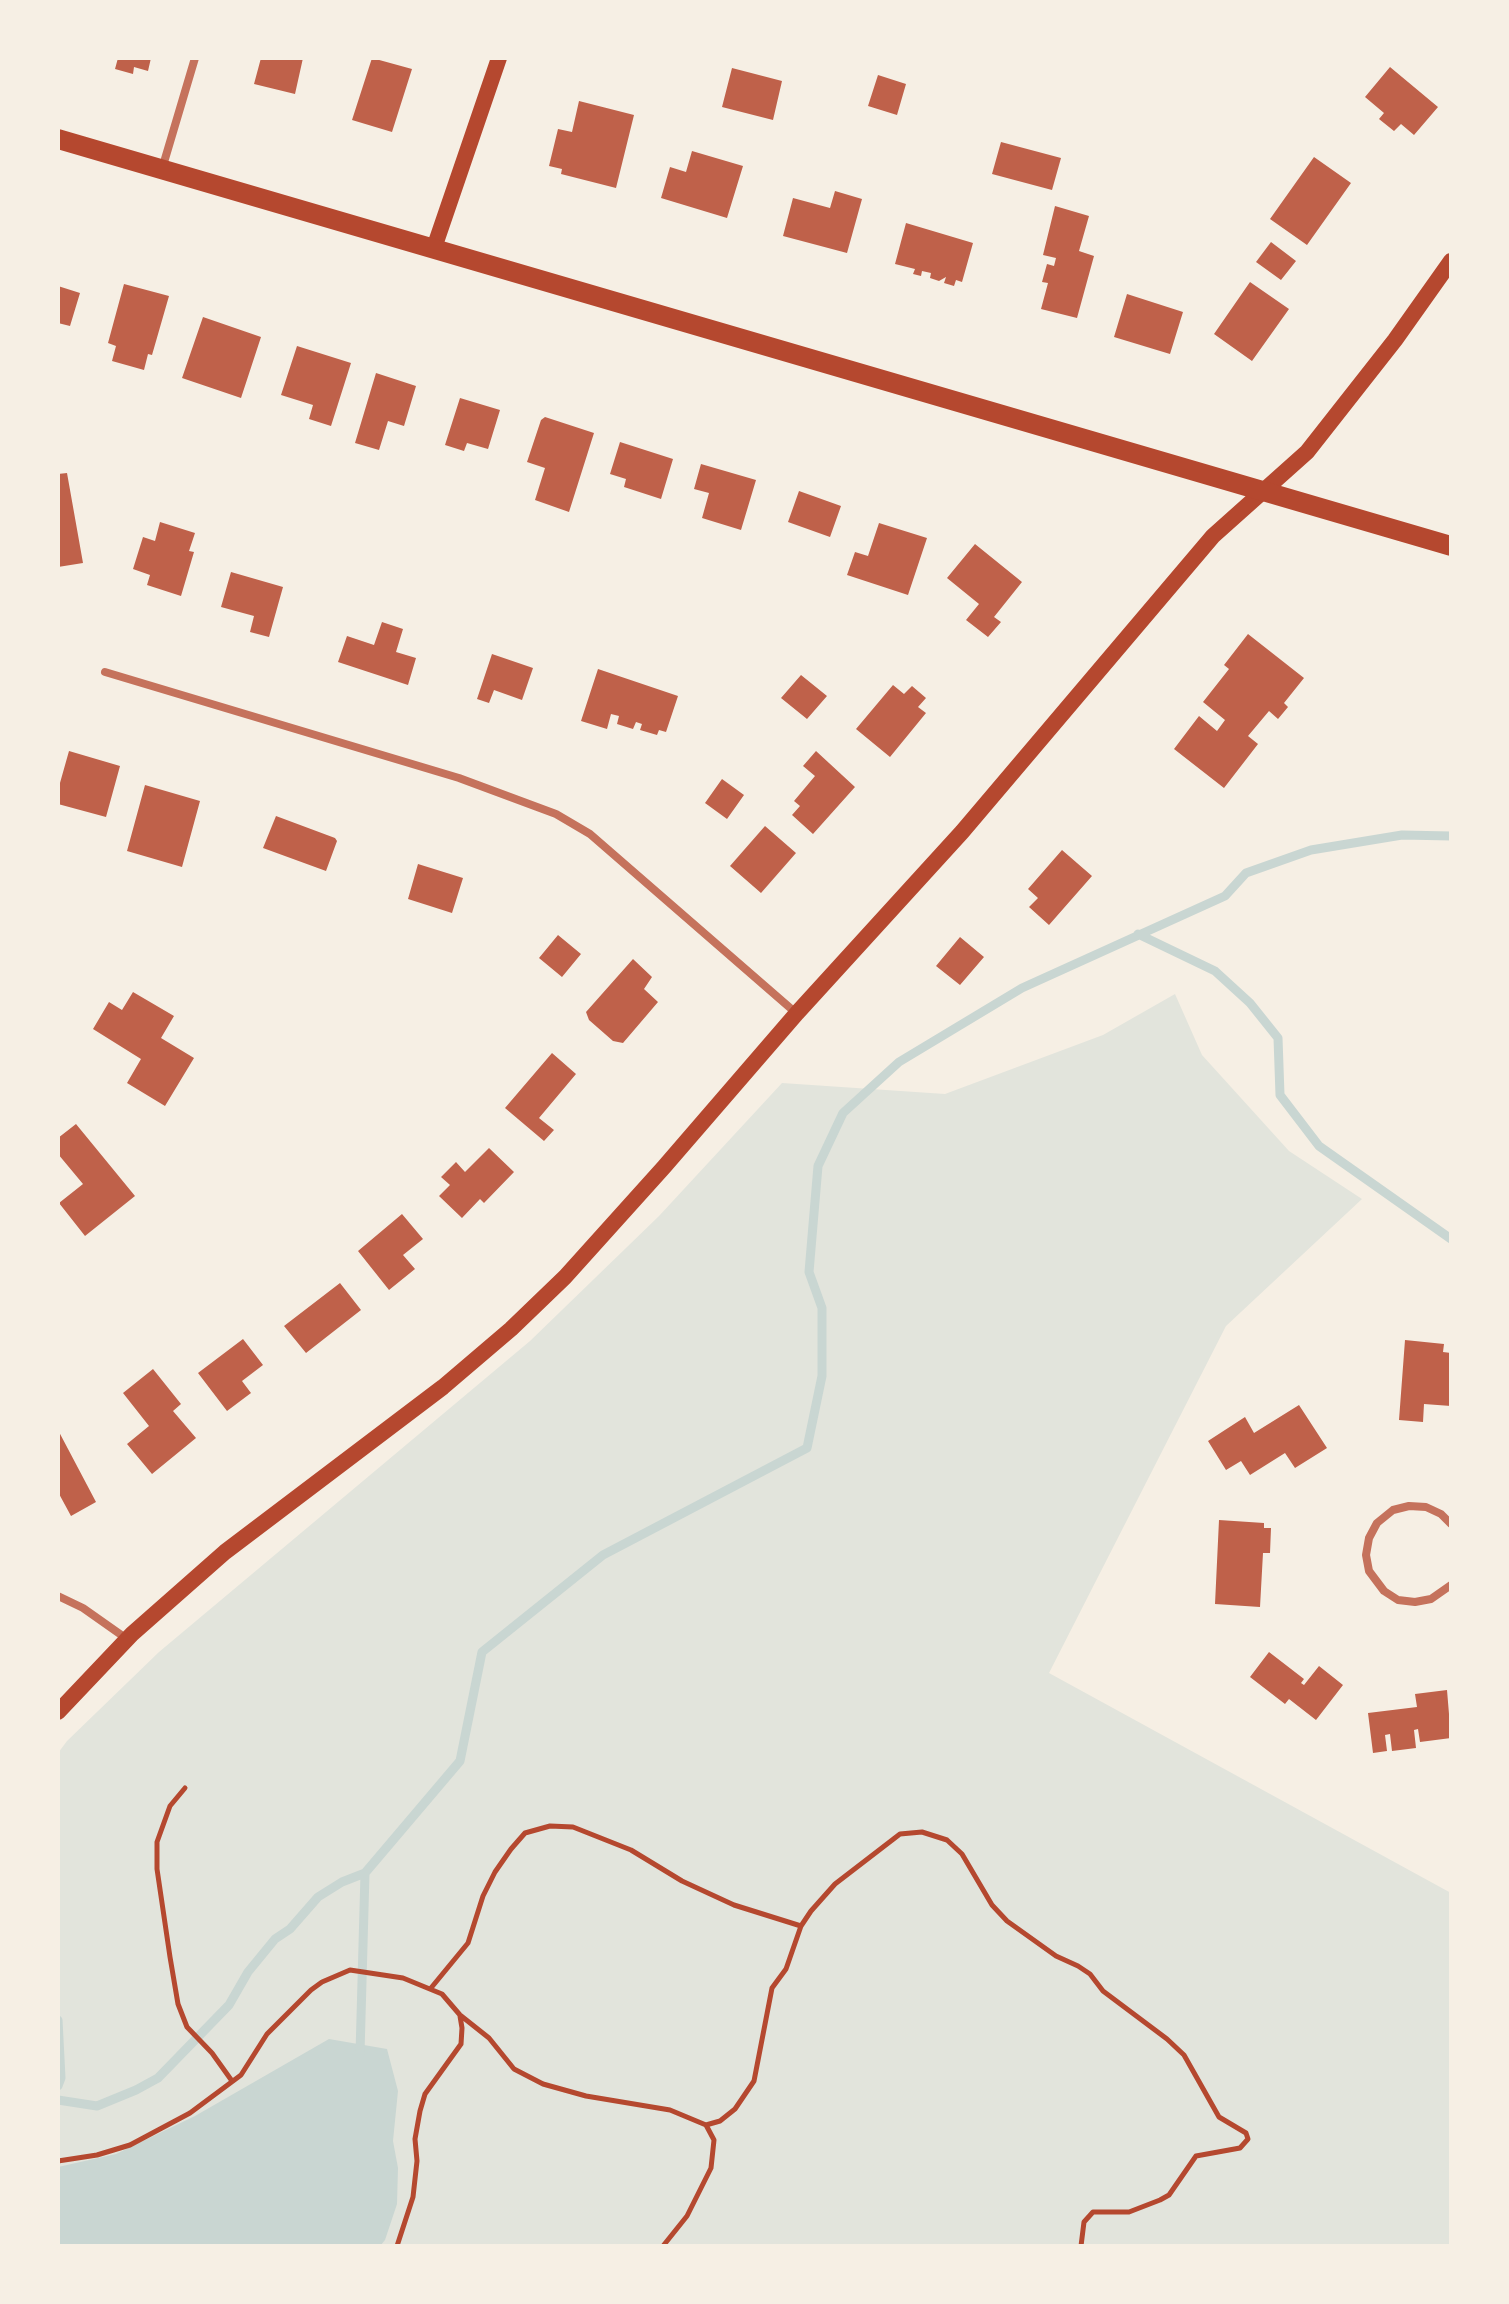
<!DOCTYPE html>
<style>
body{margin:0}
#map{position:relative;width:1509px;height:2304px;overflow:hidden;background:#f6efe4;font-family:"Noto Sans",sans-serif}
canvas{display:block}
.frame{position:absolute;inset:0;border:60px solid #f6efe4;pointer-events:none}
</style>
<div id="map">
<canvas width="1509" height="2304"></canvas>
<div class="frame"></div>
</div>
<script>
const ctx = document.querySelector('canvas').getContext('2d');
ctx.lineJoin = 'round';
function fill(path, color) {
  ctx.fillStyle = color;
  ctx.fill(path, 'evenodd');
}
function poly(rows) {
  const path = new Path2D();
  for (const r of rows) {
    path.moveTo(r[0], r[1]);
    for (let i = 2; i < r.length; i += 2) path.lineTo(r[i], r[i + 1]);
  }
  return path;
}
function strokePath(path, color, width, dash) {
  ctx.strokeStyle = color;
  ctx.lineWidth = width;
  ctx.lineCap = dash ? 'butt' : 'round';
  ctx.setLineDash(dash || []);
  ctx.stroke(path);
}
fill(poly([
 [1175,994,1202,1055,1289,1151,1362,1199,1226,1326,1049,1673,1451,1893,1451,2246,58,2246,58,1753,67,1741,159,1652,530,1341,659,1216,782,1083,945,1094,1103,1035]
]), '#e2e4dc');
fill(poly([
 [329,2039,387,2049,398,2091,393,2141,398,2168,397,2204,385,2240,380,2246,58,2246,58,2167,116,2154,195,2116]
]), '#c9d6d2');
strokePath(poly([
 [1138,934,1215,971,1250,1003,1278,1038,1280,1095,1319,1146,1451,1239],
 [58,2020,61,2078,58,2086],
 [360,2053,365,1873,460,1761,482,1652,603,1555,807,1448,822,1376,822,1308,809,1272,818,1166,843,1113,899,1062,1022,988,1225,896,1246,873,1311,850,1402,835,1451,836],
 [58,2100,97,2106,136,2090,158,2078,229,2005,248,1972,275,1939,290,1929,318,1897,342,1882,365,1873]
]), '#c9d6d2', 9);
fill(poly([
 [118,58,151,58,148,71,134,67,133,74,115,69],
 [261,58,303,58,295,94,254,84],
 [372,58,412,69,392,132,352,120],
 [1390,67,1438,107,1414,135,1401,124,1394,131,1379,119,1384,113,1365,97],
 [732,68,782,81,773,120,722,107],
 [878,75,906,84,897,115,868,106],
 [579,101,634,115,616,188,561,174,562,169,549,166,558,129,572,132],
 [1001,142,1061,158,1052,190,992,174],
 [692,151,743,166,727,218,661,198,670,167,686,172],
 [1314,157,1351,183,1307,245,1270,219],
 [835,191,862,199,847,253,783,236,793,198,830,208],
 [1055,206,1089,216,1079,251,1094,256,1077,318,1041,309,1048,283,1042,282,1047,264,1054,266,1056,258,1043,255],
 [906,223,973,243,962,282,956,280,954,286,944,283,946,277,939,281,930,278,931,273,922,271,921,276,913,274,915,269,895,264],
 [1271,242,1296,261,1281,280,1256,262],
 [1250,282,1289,309,1252,361,1214,334],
 [124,284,169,296,152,355,148,354,144,370,112,361,116,346,108,343],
 [58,286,80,293,70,326,58,323],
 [1127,294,1183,312,1170,354,1114,337],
 [203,317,261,337,241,398,182,378],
 [297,346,351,363,331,426,309,419,313,405,281,395],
 [376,373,416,386,404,426,388,421,379,450,355,443],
 [460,398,500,410,488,449,467,443,464,451,445,445],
 [545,417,594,433,569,512,535,500,545,468,527,462,541,420],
 [620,442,673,459,661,499,624,487,626,479,610,474],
 [701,464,756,480,741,530,702,518,709,493,694,489],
 [67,473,83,563,58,567,58,474],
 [799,491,841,506,830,537,788,522],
 [160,522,195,533,189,551,194,552,181,596,147,585,150,575,133,569,143,537,155,541],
 [879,523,927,538,908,595,847,575,855,552,868,556],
 [975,544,1022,582,994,617,1001,622,988,637,966,620,979,604,947,578],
 [231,572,283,587,269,637,250,632,254,616,221,607],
 [382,622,403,629,396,652,416,658,408,685,338,662,347,636,374,645],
 [1248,634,1304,678,1284,703,1288,707,1278,719,1269,711,1248,736,1258,744,1224,788,1174,749,1199,716,1217,731,1225,720,1203,702,1229,669,1224,665],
 [492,654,533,668,522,700,494,690,489,703,477,699],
 [598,669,678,696,666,732,659,730,657,735,640,730,642,724,636,722,633,729,617,724,619,716,611,714,607,729,581,721],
 [801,675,827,696,807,719,781,698],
 [893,685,904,694,912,686,926,698,918,707,926,713,890,757,856,729],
 [69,751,120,766,106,817,58,804,58,790],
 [816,751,855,787,813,834,792,815,800,806,794,801,815,776,803,766],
 [722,779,744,795,727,819,705,803],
 [145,785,200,801,182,867,127,851],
 [276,816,335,838,337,841,326,871,263,848],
 [765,826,796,853,761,893,730,866],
 [1062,850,1092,876,1049,925,1029,907,1038,898,1028,889],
 [418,864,463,878,452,913,408,899],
 [558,935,581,954,562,977,539,958],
 [960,937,984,957,960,985,936,966],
 [633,959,652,977,644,989,658,1002,623,1043,613,1041,589,1020,586,1012],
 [133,992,174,1016,161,1038,194,1058,165,1106,127,1083,141,1059,93,1029,109,1002,122,1010],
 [552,1053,576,1074,539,1118,554,1130,544,1141,505,1108],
 [76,1124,135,1196,85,1236,59,1203,83,1184,58,1154,58,1138],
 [489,1148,514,1172,484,1203,480,1199,462,1218,439,1196,450,1185,441,1177,456,1162,465,1172],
 [402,1214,423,1239,403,1255,415,1269,389,1290,358,1251],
 [340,1283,361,1310,306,1353,284,1326],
 [243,1339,263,1365,242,1381,251,1393,227,1411,198,1373],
 [1405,1340,1444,1344,1443,1352,1451,1353,1451,1406,1424,1404,1423,1422,1399,1420],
 [153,1369,181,1404,173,1411,196,1438,152,1474,127,1444,149,1426,123,1393],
 [1299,1405,1327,1448,1295,1468,1285,1453,1250,1475,1241,1461,1226,1470,1208,1441,1245,1417,1254,1433],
 [58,1430,96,1502,71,1516,58,1492],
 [1219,1520,1264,1523,1264,1528,1271,1528,1270,1553,1263,1553,1260,1607,1215,1604],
 [1269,1652,1304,1679,1301,1683,1304,1685,1319,1666,1343,1685,1316,1720,1289,1699,1285,1704,1250,1677],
 [1447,1690,1451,1738,1420,1742,1418,1729,1414,1730,1416,1748,1392,1751,1390,1734,1385,1735,1387,1751,1373,1753,1368,1713,1417,1707,1415,1694]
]), '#bf614a');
strokePath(poly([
 [185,1788,170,1806,157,1842,157,1869,170,1957,178,2004,187,2027,212,2053,232,2081],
 [431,1988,468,1943,483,1896,495,1872,511,1849,525,1833,550,1826,573,1827,631,1850,682,1881,734,1905,801,1926],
 [706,2125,720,2121,735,2109,754,2081,772,1988,786,1969,801,1926,811,1911,835,1884,900,1834,922,1832,947,1840,962,1854,992,1905,1007,1921,1056,1956,1078,1966,1090,1974,1103,1991,1167,2039,1184,2055,1219,2117,1246,2133,1248,2139,1240,2148,1196,2156,1169,2195,1160,2200,1129,2212,1093,2212,1084,2222,1081,2246],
 [58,2161,97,2155,130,2145,190,2113,241,2075,267,2034,311,1990,322,1982,350,1970,403,1978,442,1994,460,2015,489,2038,514,2069,543,2084,586,2096,670,2110,706,2125,714,2140,711,2168,687,2216,663,2246],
 [397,2246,413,2197,417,2161,415,2139,420,2111,425,2094,461,2044,462,2028,460,2016]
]), '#b5482f', 5);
strokePath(poly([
 [162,169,195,58],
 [105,672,459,778,556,814,590,834,796,1013],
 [1451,1524,1441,1514,1426,1507,1409,1506,1393,1510,1377,1523,1369,1538,1366,1555,1369,1571,1384,1591,1398,1600,1415,1602,1431,1599,1451,1585],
 [58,1596,83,1608,127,1639]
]), '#c5725c', 8);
strokePath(poly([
 [434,248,499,58],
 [58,1712,132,1634,225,1552,443,1387,511,1329,565,1277,664,1167,797,1013,962,832,1213,536,1307,452,1395,340,1451,261]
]), '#b5482f', 16);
strokePath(poly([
 [58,139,1451,546]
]), '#b5482f', 20);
</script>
